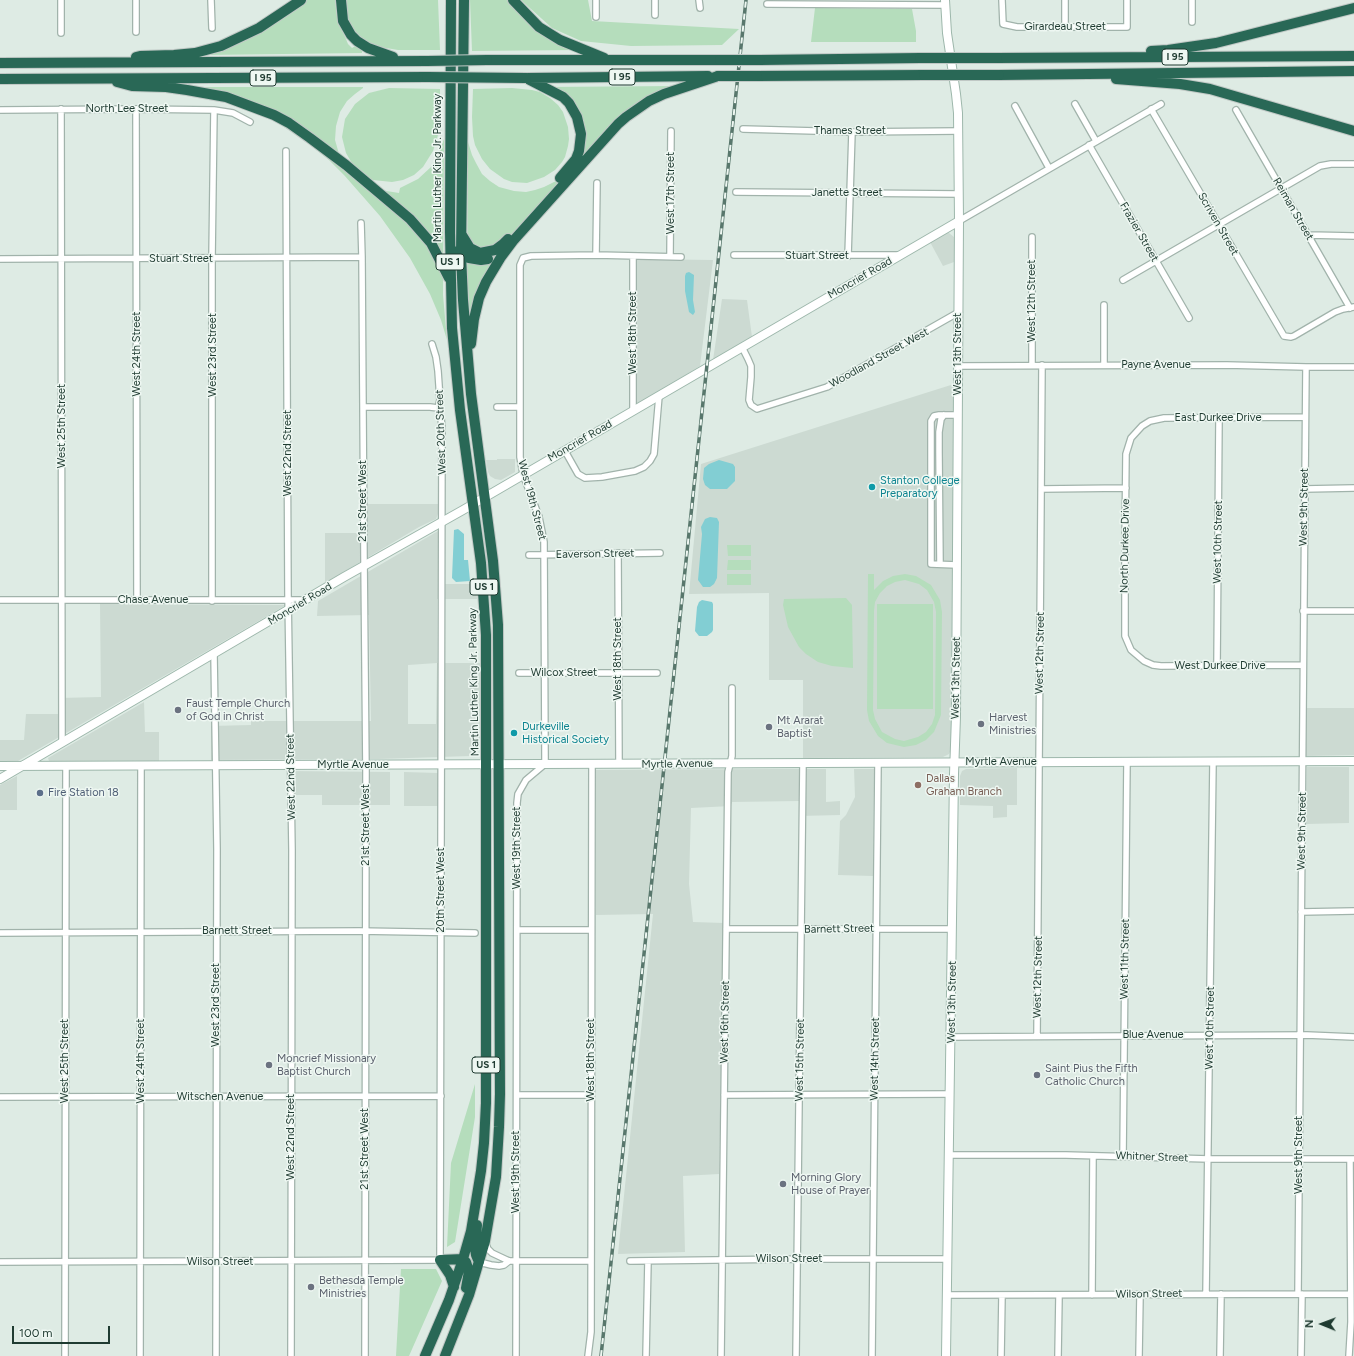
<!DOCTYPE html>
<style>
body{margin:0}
#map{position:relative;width:1354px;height:1356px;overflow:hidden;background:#deebe4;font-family:Figtree,sans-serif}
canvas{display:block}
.north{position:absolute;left:1302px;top:1304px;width:40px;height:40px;-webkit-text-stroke:3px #eef7f2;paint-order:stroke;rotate:271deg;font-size:11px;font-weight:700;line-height:16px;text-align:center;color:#1f3b31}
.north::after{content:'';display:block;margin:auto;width:14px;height:18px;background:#1f3b31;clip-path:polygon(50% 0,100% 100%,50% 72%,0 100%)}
.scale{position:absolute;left:12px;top:1326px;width:98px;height:18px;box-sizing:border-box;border:2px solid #1f3b31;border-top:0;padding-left:5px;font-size:12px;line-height:14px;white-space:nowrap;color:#1f3b31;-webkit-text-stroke:3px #eef7f2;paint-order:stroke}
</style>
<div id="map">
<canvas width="1354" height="1356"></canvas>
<div class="north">N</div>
<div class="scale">100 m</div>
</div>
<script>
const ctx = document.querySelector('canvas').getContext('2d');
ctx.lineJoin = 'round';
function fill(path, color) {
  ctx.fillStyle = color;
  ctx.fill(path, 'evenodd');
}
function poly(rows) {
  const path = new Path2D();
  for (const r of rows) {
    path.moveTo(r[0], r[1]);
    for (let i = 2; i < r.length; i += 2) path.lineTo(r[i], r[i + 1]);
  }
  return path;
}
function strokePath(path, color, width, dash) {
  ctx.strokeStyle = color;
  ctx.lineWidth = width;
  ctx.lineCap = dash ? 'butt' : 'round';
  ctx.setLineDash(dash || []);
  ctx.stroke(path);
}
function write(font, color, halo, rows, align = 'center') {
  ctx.font = font + ' Figtree,sans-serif';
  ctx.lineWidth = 3;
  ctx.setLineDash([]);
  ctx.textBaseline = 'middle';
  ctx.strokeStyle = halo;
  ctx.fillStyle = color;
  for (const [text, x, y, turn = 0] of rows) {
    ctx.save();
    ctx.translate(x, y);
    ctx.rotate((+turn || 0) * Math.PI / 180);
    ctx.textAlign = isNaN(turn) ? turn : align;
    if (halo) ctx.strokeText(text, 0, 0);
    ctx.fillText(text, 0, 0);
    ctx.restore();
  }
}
fill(poly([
 [947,233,949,233,954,237,954,262,943,266,930,242],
 [635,259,713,260,700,366,635,407],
 [722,299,747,300,752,337,713,360],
 [954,384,953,699,951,750,949,754,943,757,803,758,803,680,769,680,769,593,689,594,701,464],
 [497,459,515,459,515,472,501,480,495,479,490,476,488,472,486,460,497,460],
 [368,504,438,504,438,514,436,519,419,527,325,583,325,533,367,533],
 [438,531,438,584,476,584,477,599,437,599,437,663,480,663,480,745,477,752,470,756,378,759,211,760,211,726,251,725,251,721,371,721,369,615,317,616,318,601],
 [437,663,436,724,408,724,408,665],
 [100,604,286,605,18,761,0,761,0,740,24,740,26,714,59,714,59,698,101,697],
 [144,702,145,732,159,732,159,761,49,761,48,758],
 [1306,708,1354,708,1354,755,1305,756],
 [1307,767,1349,767,1349,823,1306,824],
 [1017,768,1017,805,1007,805,1007,817,993,818,993,806,960,805,960,776,962,771,966,769],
 [774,769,826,769,826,802,840,801,840,815,799,816,799,801,732,802,731,806,691,808,689,884,693,922,724,923,719,1174,683,1176,685,1252,618,1254,653,914,596,915,596,770],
 [854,769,874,769,873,876,838,875,840,821,846,815,855,797],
 [287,771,390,772,390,805,322,805,322,795,288,795],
 [404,772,438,773,438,806,404,806],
 [17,776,17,810,0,810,0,785]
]), '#ccdad2');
fill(poly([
 [307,0,335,0,337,17,348,44,352,48,357,45,362,50,362,53,205,55,287,15],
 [345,0,438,0,440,50,398,50,374,46,366,41,354,31,348,20],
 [470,0,509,0,546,37,554,42,578,50,472,51],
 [521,0,588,0,592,21,739,29,722,45,631,46,581,41,552,28],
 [815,8,912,9,916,31,916,42,811,42],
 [678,86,646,98,514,234,470,319,467,273,468,142,472,155,476,163,482,174,490,181,499,187,514,191,526,192,535,190,544,187,556,181,569,167,577,141,571,110,544,87],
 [193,87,363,87,363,88,355,94,347,101,340,112,336,126,335,140,339,154,348,173,363,184,374,189,399,193,400,188,418,179,431,167,437,157,444,139,443,295,447,340,441,320,430,294,410,258,380,216,344,175,329,160,300,137,268,117],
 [389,88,440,89,440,123,438,135,433,151,423,167,414,175,403,180,392,182,373,180,367,177,353,165,346,153,342,137,345,119,355,104,369,93],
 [512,88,532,90,540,92,550,98,558,105,563,112,568,127,569,139,568,146,565,157,562,162,555,170,544,177,527,183,512,182,504,179,490,169,482,159,475,145,473,136,472,117,473,89],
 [727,545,751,545,751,556,728,556],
 [728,560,751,560,751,570,727,570],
 [727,574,751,574,751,585,727,585],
 [868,574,874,574,874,590,883,581,893,576,905,574,916,576,931,585,940,600,942,612,941,715,934,732,926,740,916,745,904,747,887,743,878,736,869,721,867,710],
 [905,580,919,584,927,590,934,602,936,612,935,715,932,724,926,732,918,737,904,741,895,739,882,732,875,719,873,710,874,611,875,602,880,593,887,586,895,582],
 [846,598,852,605,853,668,832,666,818,662,806,654,799,647,788,627,783,605,784,599],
 [877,604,933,604,933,709,877,709],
 [475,1084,475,1117,455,1242,447,1247,451,1163],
 [401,1269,436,1269,442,1281,409,1356,396,1356]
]), '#b5ddbc');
fill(poly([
 [689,272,694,275,693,300,695,312,693,315,689,312,685,291,685,276,686,273],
 [719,460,733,464,735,467,735,481,727,489,710,489,705,485,703,479,704,468,709,464],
 [710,517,717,518,719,522,717,578,714,584,710,587,703,587,698,580,702,534,701,527,705,519],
 [458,529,464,534,464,560,468,560,470,581,456,582,452,578,454,530],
 [702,600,712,602,713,604,713,630,712,632,707,636,699,636,695,631,697,607,699,602]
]), '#82ced3');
const street = poly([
 [61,0,61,33],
 [136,0,136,32],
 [211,0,212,28],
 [655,0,655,15],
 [699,0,700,8],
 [1002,0,1003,24,1017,27,1127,27,1127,0],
 [1065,0,1065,27],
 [767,4,945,5],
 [596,17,596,0],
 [1192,22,1192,0],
 [1075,104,1096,141],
 [1015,106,1049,168],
 [61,109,62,742],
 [136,109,137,600],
 [1151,109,1284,336,1291,337,1294,336,1335,312,1343,309,1354,307],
 [0,110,136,109,214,110,233,113,250,122],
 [1236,110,1350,308],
 [743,129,852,132,958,131],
 [1089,145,1189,318],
 [286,151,288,595,292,850,291,1356],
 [736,192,959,194],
 [959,221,1161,104],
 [361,223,362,257,364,558,366,772,365,1356],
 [1308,235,1354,236],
 [1032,237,1032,365],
 [596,255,597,183],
 [734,255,899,255],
 [670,256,671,131],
 [848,256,852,132],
 [0,259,362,257],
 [1123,280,1320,166,1331,164,1354,164],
 [1104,305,1104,365],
 [742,347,748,359,751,366,751,377,749,400,751,405,757,409,760,408,827,387,959,312],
 [958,366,1227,365,1306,367,1354,367],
 [363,407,430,407,438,408],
 [497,407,520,407],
 [633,411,633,256],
 [565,451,578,474,585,478,602,477,635,471,644,467,650,461,654,454,659,396],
 [1041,489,1126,488],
 [1304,489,1354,488],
 [618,553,619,764],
 [529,555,660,553],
 [940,564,939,453,939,432,941,419,944,415],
 [957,565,931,564,931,421,934,416,939,415,958,415],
 [0,600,303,600],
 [212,601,212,258,214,110],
 [1303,611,1354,611],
 [214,654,217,849,216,1356],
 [1303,665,1161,666,1153,665,1144,661,1131,650,1125,636,1125,548,1126,454,1131,438,1142,426,1150,421,1164,418,1305,417],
 [1217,666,1219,418],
 [519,673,657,673],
 [1301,912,1354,911],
 [726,929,952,929],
 [517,930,591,930],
 [0,933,359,931,475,933],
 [1037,1036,1042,365],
 [951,1037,1307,1035,1354,1037],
 [517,1095,591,1095],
 [724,1095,950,1094],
 [0,1097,441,1096],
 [949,1155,1066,1155,1209,1159,1354,1159],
 [1123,1156,1127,762],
 [485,1242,488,1249,492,1253,509,1261,591,1261],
 [630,1261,798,1259,948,1259],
 [0,1262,440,1260,442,428,441,418,438,408,440,400,438,371,436,357,432,344],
 [479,1262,491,1265,499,1266,504,1265,509,1261],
 [1206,1294,1213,762],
 [1298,1294,1306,367],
 [947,1295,1350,1294],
 [1092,1295,1093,1156],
 [65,1356,66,766],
 [140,1356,141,766],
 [516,1356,517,803,518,794,526,780,545,764,545,756,544,542,539,517,523,474,520,457,520,265,523,258,531,256,596,255,681,257],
 [588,1356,591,1332,592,764],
 [646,1356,648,1261],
 [721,1356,728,772,732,756,732,688],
 [796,1356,803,763],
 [872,1356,878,763],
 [1001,1356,1002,1295],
 [1058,1356,1059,1296],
 [1139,1356,1140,1295],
 [1220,1356,1221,1294],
 [1301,1356,1302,1294],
 [1349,1356,1351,1322,1350,1159]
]);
const secondary = poly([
 [945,0,947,33,956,94,958,113,959,221,956,716,954,774,946,1356],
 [0,766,1354,761],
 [0,779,344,577,463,510,959,221]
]);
const highway = poly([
 [341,0,343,21,351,35,357,41,368,48,393,57],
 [513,0,539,27,560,40,604,58],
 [1151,51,1168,50,1216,43,1354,8],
 [136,57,140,56,174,55,195,53,221,46,259,28,301,0],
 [997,58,1354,56],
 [487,60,720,60],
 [760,60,920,58],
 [0,63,427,61],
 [999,75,1354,71],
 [757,76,924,75],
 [526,78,563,97,569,103,577,117,581,134,579,151,576,159,560,178],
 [528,78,708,76],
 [0,79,427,77],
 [1116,79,1180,84,1210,89,1354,131],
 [117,82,132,86,166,87,187,90,226,97,274,115,289,123,310,138,346,165,410,219,431,243,449,278],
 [462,235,470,248,480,253,495,250,503,244,508,239],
 [458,251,469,258,481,260,488,259],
 [471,344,474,319,479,298,486,282,501,257,513,241,618,124,626,117,649,101,664,94,718,76],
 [477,1225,475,1249,476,1255,479,1262],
 [440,1260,463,1259,466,1262,469,1271,466,1288],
 [440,1260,450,1275,454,1287],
 [425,1356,449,1300,463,1259,471,1231,481,1171,484,1143,486,1103,486,635,481,563,460,410,452,328,450,232,451,0],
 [445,1356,469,1295,485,1241,496,1177,499,1127,500,1094,498,625,493,561,471,394,463,300,461,254,464,0]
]);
strokePath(street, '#a1b3ab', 8);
strokePath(secondary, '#9db7ab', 10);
strokePath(highway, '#c0c8c5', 12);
strokePath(street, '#fff', 5.5);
strokePath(secondary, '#fff', 8);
strokePath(highway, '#296856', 10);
const rail = poly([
 [601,1356,746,0]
]);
strokePath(rail, '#58776c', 3.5);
strokePath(rail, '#eef7f2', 2, [6]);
const highwayBridge = poly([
 [920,58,997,58],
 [720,60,760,60],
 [427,61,487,60],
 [924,75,999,75],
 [718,76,757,76],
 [427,77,526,78]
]);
strokePath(highwayBridge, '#c0c8c5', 12, []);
strokePath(highwayBridge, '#296856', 10);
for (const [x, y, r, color] of [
 [872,487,4,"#0f9aa8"],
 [178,710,4,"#6b7280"],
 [981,724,4,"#6b7280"],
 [769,727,4,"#6b7280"],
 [514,733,4,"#0f9aa8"],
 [918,785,4,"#8d6e63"],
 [40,793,4,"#5c6f8a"],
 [269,1065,4,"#6b7280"],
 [1037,1075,4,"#6b7280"],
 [783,1184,4,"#6b7280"],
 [311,1287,4,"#6b7280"]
]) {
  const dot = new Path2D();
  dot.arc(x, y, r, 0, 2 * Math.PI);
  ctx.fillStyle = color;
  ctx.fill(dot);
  strokePath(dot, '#eef7f2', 1.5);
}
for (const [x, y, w] of [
 [1175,57,26],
 [622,77,26],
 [263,78,26],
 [450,262,28],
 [484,587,28],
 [486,1065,28]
]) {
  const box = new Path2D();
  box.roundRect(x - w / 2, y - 8, w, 16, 3);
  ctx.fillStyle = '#eef7f2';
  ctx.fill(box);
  strokePath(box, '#1f3b31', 1);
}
write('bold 10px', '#1f3b31', null, [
 ["I 95",1175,57],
 ["I 95",622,77],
 ["I 95",263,78],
 ["US 1",450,262],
 ["US 1",484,587],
 ["US 1",486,1065]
]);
write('11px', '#1f3b31', '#eef7f2', [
 ["Girardeau Street",1065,27],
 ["North Lee Street",127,109],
 ["Thames Street",850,131],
 ["Martin Luther King Jr. Parkway",438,168,-90],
 ["West 17th Street",671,193,-90],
 ["Janette Street",847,193],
 ["Reiman Street",1293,209,60],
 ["Scriven Street",1218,224,60],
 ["Frazier Street",1139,232,60],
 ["Stuart Street",817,256],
 ["Stuart Street",181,259],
 ["Moncrief Road",860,278,-30],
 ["West 12th Street",1032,301,-90],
 ["West 18th Street",633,333,-90],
 ["West 24th Street",137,354,-90],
 ["West 13th Street",958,354,-90],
 ["West 23rd Street",213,355,-90],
 ["Woodland Street West",879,358,-29],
 ["Payne Avenue",1156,365],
 ["East Durkee Drive",1218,418],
 ["West 25th Street",62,426,-90],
 ["West 20th Street",441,432,-92],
 ["Moncrief Road",580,441,-30],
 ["West 22nd Street",288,453,-90],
 ["West 19th Street",532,500,75],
 ["21st Street West",363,501,-90],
 ["West 9th Street",1304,507,-89],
 ["West 10th Street",1218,542,-89],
 ["North Durkee Drive",1125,546,-89],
 ["Eaverson Street",595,554,-1],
 ["Chase Avenue",153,600],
 ["Moncrief Road",300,604,-31],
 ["West 12th Street",1040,653,-89],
 ["West 18th Street",618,659,-90],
 ["West Durkee Drive",1220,666],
 ["Wilcox Street",564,673],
 ["West 13th Street",956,678,-89],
 ["Martin Luther King Jr. Parkway",474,682,-91],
 ["Myrtle Avenue",1001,762],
 ["Myrtle Avenue",677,764,-1],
 ["Myrtle Avenue",353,765],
 ["West 22nd Street",291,777,-91],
 ["21st Street West",366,825,-90],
 ["West 9th Street",1302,831,-89],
 ["West 19th Street",517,848,-90],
 ["20th Street West",441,890,-90],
 ["Barnett Street",839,929,-1],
 ["Barnett Street",237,931],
 ["West 11th Street",1125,959,-89],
 ["West 12th Street",1038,977,-89],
 ["West 13th Street",952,1002,-89],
 ["West 23rd Street",216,1005,-90],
 ["West 16th Street",725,1022,-89],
 ["West 10th Street",1210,1028,-89],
 ["Blue Avenue",1153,1035],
 ["West 14th Street",875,1059,-89],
 ["West 18th Street",591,1060,-90],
 ["West 15th Street",800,1060,-89],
 ["West 25th Street",65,1061,-90],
 ["West 24th Street",141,1061,-90],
 ["Witschen Avenue",220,1097],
 ["West 22nd Street",291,1137,-90],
 ["21st Street West",365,1149,-90],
 ["West 9th Street",1299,1155,-90],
 ["Whitner Street",1152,1157,2],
 ["West 19th Street",516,1172,-90],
 ["Wilson Street",789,1259],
 ["Wilson Street",220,1262],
 ["Wilson Street",1149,1294,-1]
]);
write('11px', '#0d838f', '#eef7f2', [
 ["Stanton College",880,481],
 ["Preparatory",880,494],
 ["Durkeville",522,727],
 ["Historical Society",522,740]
], 'left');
write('11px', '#5b616d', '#eef7f2', [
 ["Faust Temple Church",186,704],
 ["of God in Christ",186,717],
 ["Harvest",989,718],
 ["Ministries",989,731],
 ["Mt Ararat",777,721],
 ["Baptist",777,734],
 ["Moncrief Missionary",277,1059],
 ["Baptist Church",277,1072],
 ["Saint Pius the Fifth",1045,1069],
 ["Catholic Church",1045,1082],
 ["Morning Glory",791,1178],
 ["House of Prayer",791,1191],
 ["Bethesda Temple",319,1281],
 ["Ministries",319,1294]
], 'left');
write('11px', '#785e54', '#eef7f2', [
 ["Dallas",926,779],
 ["Graham Branch",926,792]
], 'left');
write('11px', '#4e5e75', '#eef7f2', [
 ["Fire Station 18",48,793]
], 'left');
</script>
